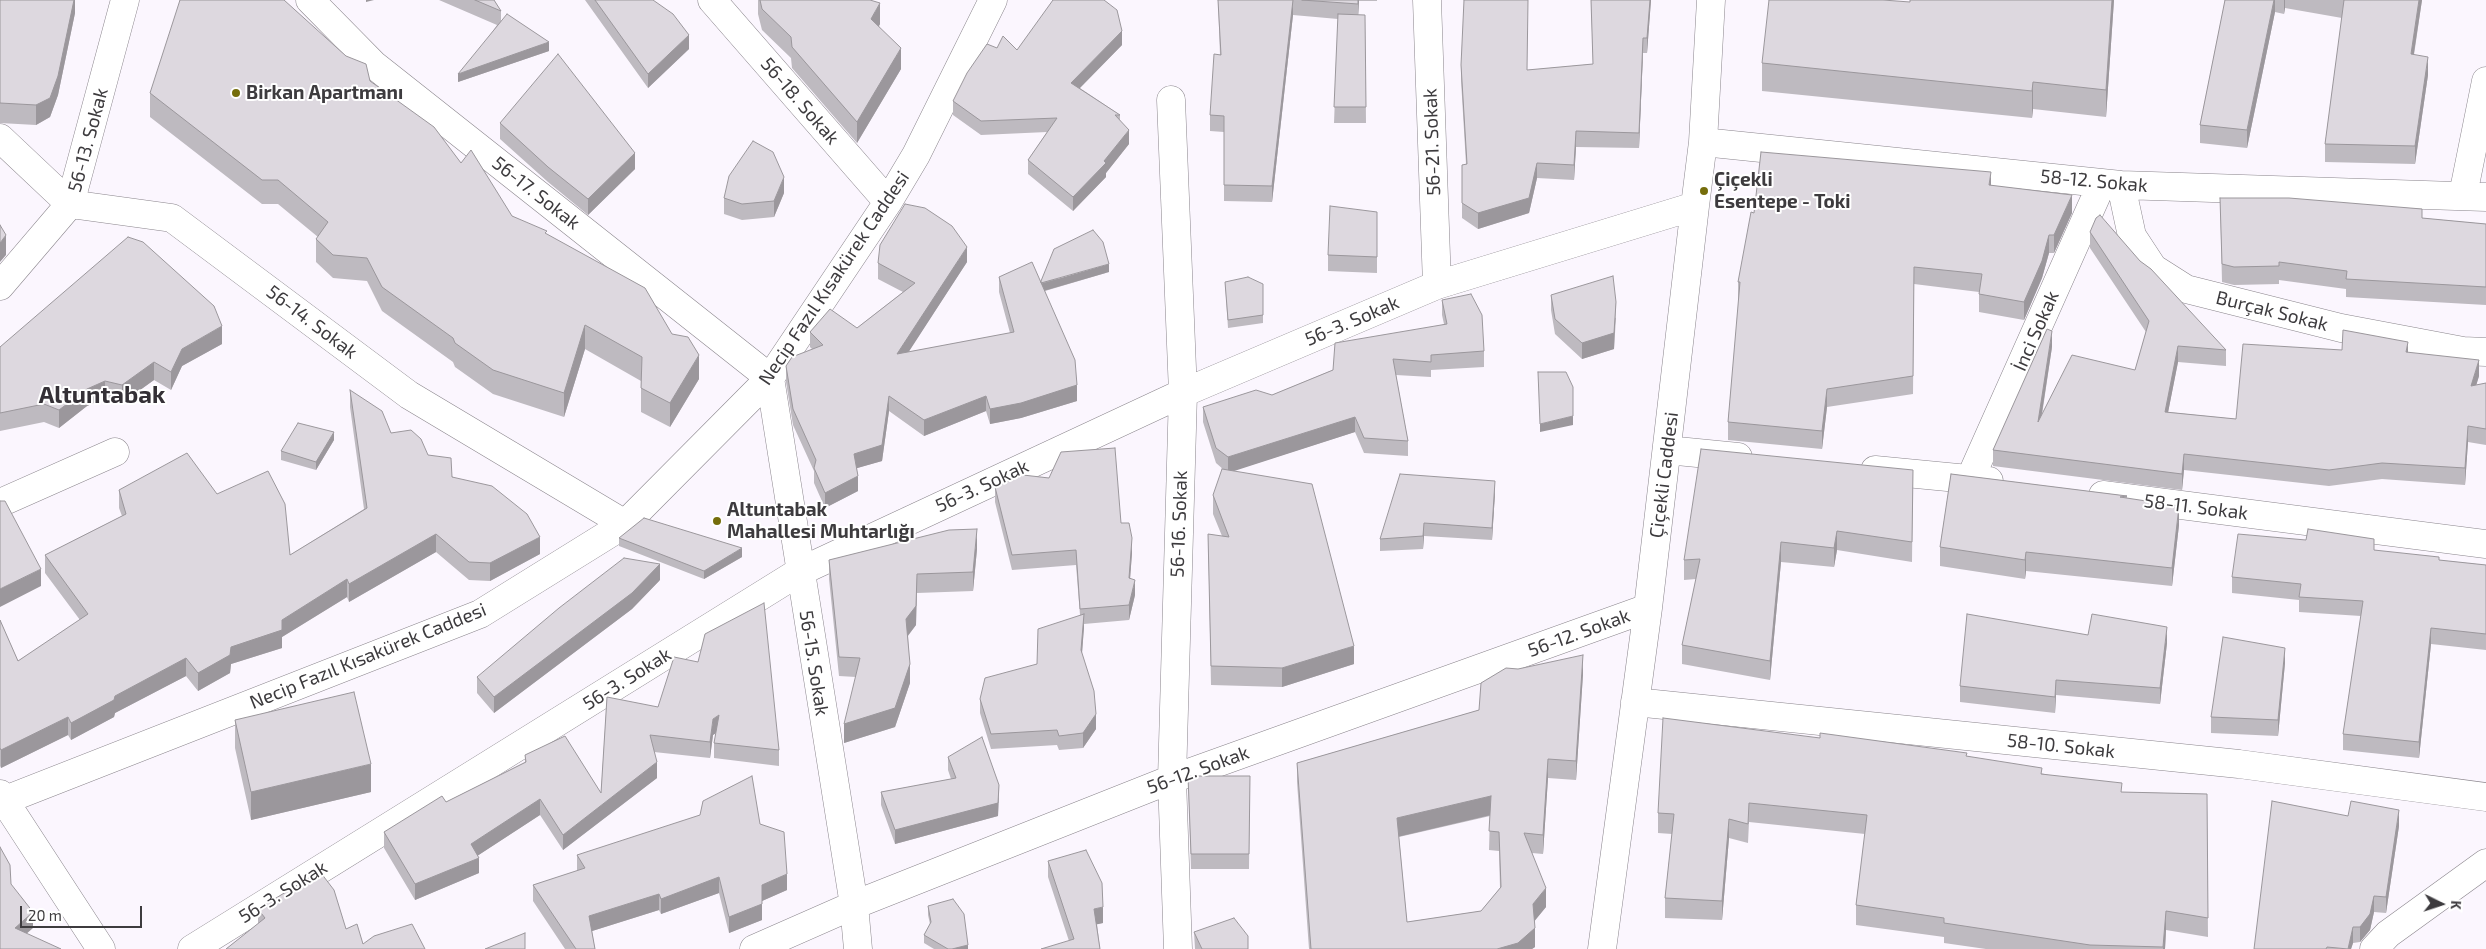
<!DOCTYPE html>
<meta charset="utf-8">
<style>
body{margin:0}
#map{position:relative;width:2486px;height:949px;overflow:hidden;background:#fbf6fe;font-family:"Exo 2",sans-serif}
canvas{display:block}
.north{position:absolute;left:2416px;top:879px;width:50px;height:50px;-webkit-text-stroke:4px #fff;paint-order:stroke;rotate:94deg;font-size:14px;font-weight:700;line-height:20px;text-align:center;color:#3d3b3e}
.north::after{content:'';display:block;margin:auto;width:18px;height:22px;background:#3d3b3e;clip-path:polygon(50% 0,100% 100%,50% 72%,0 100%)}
.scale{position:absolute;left:20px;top:906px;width:122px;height:22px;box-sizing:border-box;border:2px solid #3d3b3e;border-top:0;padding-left:6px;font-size:15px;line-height:18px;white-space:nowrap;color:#3d3b3e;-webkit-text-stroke:4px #fff;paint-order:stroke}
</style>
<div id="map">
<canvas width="2486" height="949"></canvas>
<div class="north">K</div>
<div class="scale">20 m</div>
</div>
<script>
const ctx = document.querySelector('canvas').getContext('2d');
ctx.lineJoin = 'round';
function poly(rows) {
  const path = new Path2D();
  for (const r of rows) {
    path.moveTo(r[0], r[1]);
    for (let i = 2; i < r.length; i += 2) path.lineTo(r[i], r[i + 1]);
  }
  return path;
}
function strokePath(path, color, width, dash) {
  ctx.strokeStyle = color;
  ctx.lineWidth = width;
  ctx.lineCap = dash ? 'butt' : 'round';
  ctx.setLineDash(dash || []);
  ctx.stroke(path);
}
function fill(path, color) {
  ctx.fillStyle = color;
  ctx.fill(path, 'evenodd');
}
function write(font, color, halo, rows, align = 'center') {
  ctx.font = font + ' "Exo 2",sans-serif';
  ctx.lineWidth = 4;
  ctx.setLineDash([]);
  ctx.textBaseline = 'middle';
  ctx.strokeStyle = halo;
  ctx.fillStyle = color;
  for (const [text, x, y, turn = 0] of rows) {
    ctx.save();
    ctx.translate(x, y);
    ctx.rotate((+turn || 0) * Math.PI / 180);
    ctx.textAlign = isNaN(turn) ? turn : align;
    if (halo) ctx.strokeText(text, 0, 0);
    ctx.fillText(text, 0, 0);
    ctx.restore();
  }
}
const minor = poly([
 [310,0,374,65,770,378,854,905,858,949],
 [712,0,888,202],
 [1427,0,1437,285],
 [1171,100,1183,393,1172,779,1178,949],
 [0,138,70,204,172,218,409,395,625,524],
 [1703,142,2121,185,2486,197],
 [2121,185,2132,236,2153,268,2186,289,2341,328,2463,351,2486,352],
 [2463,195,2486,81],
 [0,286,70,204,125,0],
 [1667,450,1738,457],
 [1875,470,1989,481],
 [1970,479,2102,183],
 [2103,495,2486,544],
 [0,503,115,452],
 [1635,702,2239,764,2486,797],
 [0,794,101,949],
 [0,802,480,614,625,524,770,378,888,202,916,155,993,0],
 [192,949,799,572,1183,393,1437,285,1695,206],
 [754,949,854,905,1172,779,1648,608],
 [1602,949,1648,608,1695,206,1703,142,1711,0],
 [2374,949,2388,934,2486,863]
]);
strokePath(minor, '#8a858c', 29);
strokePath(minor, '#fff', 28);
fill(poly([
 [0,0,75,0,75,13,58,95,50,117,36,125,0,123],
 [439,0,494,0,501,11,501,21,549,51,458,82,497,25],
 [585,0,653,0,689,49,648,88],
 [758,0,870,0,880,24,879,26,901,69,857,143,792,68,791,58,762,30,758,14],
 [1218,0,1377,0,1377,1,1359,1,1358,15,1365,15,1366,123,1334,123,1338,19,1293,15,1272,202,1224,201,1224,132,1210,131,1210,115,1220,55],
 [1591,0,1651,0,1647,53,1643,53,1639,148,1576,147,1574,180,1537,178,1529,213,1478,229,1462,218,1462,165,1466,164,1461,80,1461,65,1528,70,1593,64],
 [1910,0,2114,0,2106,117,2033,109,2032,118,1762,91,1762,63,1910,2],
 [2225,0,2422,0,2414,55,2428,75,2415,164,2325,162,2325,144,2342,18,2285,8,2284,14,2275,12,2247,148,2200,143,2200,125],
 [1122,45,1080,88,1120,115,1120,120,1129,144,1106,173,1106,177,1073,211,1028,174,1028,160,1047,132,981,135,953,115,953,101,997,48,1017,50],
 [370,81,461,163,512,216,547,235,699,379,670,427,641,412,641,381,585,349,564,417,493,394,455,367,453,362,382,311,367,281,333,278,316,262,316,239,318,237,278,204,262,204,150,117,150,93],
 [500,123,635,169,588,215,548,182,500,139],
 [1991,185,2072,213,2054,253,2049,253,2042,278,2024,320,1979,312,1979,292,1914,284,1913,394,1827,407,1822,449,1728,440,1728,422,1739,300,1738,300,1738,282,1754,213],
 [784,193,774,217,742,220,724,214,724,198],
 [2220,198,2422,218,2486,224,2486,305,2346,297,2346,289,2279,280,2279,284,2234,285,2222,282],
 [1377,212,1377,273,1328,271,1328,255],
 [2090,232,2140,261,2226,350,2226,366,2178,362,2168,412,2236,419,2342,350,2408,353,2479,376,2476,385,2486,383,2486,445,2468,442,2465,485,2382,479,2329,486,2184,470,2182,490,1993,466,1993,450,2052,347,2042,415,2135,370,2146,332,2090,248],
 [967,262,908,352,1010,333,999,292,999,277,1041,281,1109,272,1045,291,1077,401,1021,418,990,424,986,411,924,436,889,411,882,461,857,468,858,491,825,508,814,483,814,471,793,425,786,382,786,366,812,349,810,347,810,332,857,328,903,292,878,279,878,263],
 [1225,282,1263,284,1263,323,1228,328],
 [1551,295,1616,318,1614,349,1582,359,1555,334,1551,310],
 [1442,300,1484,351,1484,367,1431,370,1431,377,1396,375,1408,441,1408,456,1364,453,1355,432,1232,471,1354,664,1282,687,1211,685,1208,534,1222,536,1213,514,1213,495,1224,470,1216,463,1203,422,1203,407,1272,395,1444,324,1442,315],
 [222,344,182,366,171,390,154,380,122,403,105,398,87,406,59,428,44,422,0,431,0,347],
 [350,390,391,433,428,455,540,554,490,581,469,580,436,552,349,602,347,597,282,637,282,648,231,664,230,673,198,691,186,676,115,713,114,717,71,740,68,735,1,768,0,766,0,620,18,661,80,620,45,573,45,555,122,516,119,508,119,490,217,494,290,555,364,509,350,407],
 [334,440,316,470,281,460,281,451],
 [1913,470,1912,562,1837,550,1834,567,1781,562,1770,680,1682,664,1682,645,1696,579,1684,580,1684,560],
 [1951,474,2127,496,2127,498,2179,525,2172,586,2026,571,2025,579,1940,566,1940,547],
 [995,487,1121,523,1132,553,1130,578,1135,595,1129,620,1084,624,1082,654,1096,729,1083,748,1059,750,1057,745,991,749,980,713,980,699,1037,664,1080,615,1076,565,1012,570,995,502],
 [1495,493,1492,540,1424,536,1423,549,1380,551,1380,539],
 [619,538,742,557,704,579,619,546],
 [977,549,973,591,917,593,916,625,908,636,910,683,895,727,844,743,856,677,839,676,829,579,829,560],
 [2374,550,2439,560,2486,565,2486,650,2431,644,2419,758,2343,750,2343,734,2361,616,2299,612,2299,600,2232,593,2232,577],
 [660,580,632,609,494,713,477,693,477,677],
 [2088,635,2167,643,2160,704,2056,695,2055,713,1960,702,1960,686],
 [2285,663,2278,736,2211,733,2211,717],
 [1583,674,1576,780,1548,778,1543,854,1532,853,1546,907,1534,921,1535,947,1532,949,1309,949,1297,782,1297,763,1479,710],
 [1490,816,1489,850,1499,851,1500,888,1481,911,1407,922,1399,837],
 [607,697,779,750,779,766,714,758,714,743,716,733,713,735,710,758,654,752,657,778,563,850,540,815,477,856,479,873,415,900,384,848,384,832,446,802,525,762,525,755,601,793],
 [235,720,371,792,251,820,235,748],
 [1820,738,1967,756,2122,792,2207,794,2208,937,2166,930,2165,949,1986,949,1944,943,1944,937,1856,925,1856,905,1865,834,1749,822,1748,843,1729,838,1722,920,1665,918,1665,898,1672,834,1658,833,1658,813],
 [948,757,999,798,998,816,895,844,881,805,881,792,951,779,948,770],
 [1188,776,1250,776,1249,869,1191,869],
 [760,824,787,890,762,901,762,920,729,933,719,893,661,914,659,910,592,931,595,949,565,949,533,901,533,885,577,871,577,855],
 [2399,826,2386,913,2374,912,2370,930,2360,942,2353,943,2351,949,2254,949],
 [1048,861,1103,923,1097,924,1100,949,1069,941,1048,877],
 [928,906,968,949,934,949,924,943,924,935,930,924,928,915],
 [258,909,346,929,363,944,226,949,258,924],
 [1194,932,1248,949,1195,949]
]), '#bebac0');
fill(poly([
 [74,0,75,0,75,13,58,95,50,117,36,125,36,105],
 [366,0,374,0,366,2],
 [1293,0,1293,15,1272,202,1272,186],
 [1358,0,1359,0,1358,20],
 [1650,0,1651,0,1647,53,1647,38],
 [2112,0,2114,0,2106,117,2106,90],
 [2274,0,2275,0,2275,12,2247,148,2247,130],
 [2284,0,2285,0,2285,8,2284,14],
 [2419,0,2422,0,2411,72,2411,54],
 [880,3,880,24,871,40,871,19],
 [1122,31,1122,45,1071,97,1071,83],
 [689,35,689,49,648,88,648,74],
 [1643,38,1643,53,1639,148,1639,133],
 [549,42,549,51,458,82,458,74],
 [901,48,901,69,857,143,857,122],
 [2428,57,2428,75,2415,164,2415,146],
 [2033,82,2033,109,2032,118,2032,91],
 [1129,130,1129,144,1106,173,1106,177,1073,211,1073,197,1104,161],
 [1576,131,1576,147,1574,180,1574,165],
 [635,153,635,169,588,215,588,199],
 [1537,163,1537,178,1529,213,1478,229,1478,213],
 [1991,172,1991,190,1989,185],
 [784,177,784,193,774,217,774,201],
 [2072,195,2072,213,2054,253,2054,235],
 [6,235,6,255,0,262,0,243],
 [2049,235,2049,253,2042,278,2024,320,2024,302],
 [967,247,967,262,897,370,897,354],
 [1109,264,1109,272,1040,292,1040,284],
 [1616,302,1614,349,1582,359,1582,343],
 [585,325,585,349,564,417,564,393],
 [222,326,222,344,182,366,171,390,171,372,182,349],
 [2052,331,2052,347,2038,438,2038,422],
 [2408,342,2408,358,2406,352],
 [2178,346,2178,362,2165,428,2165,412],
 [699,355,699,379,670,427,670,403],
 [2479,360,2479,376,2471,403,2471,386],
 [154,362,154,380,122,403,122,385],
 [105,381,105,398,87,406,59,428,59,410,87,389],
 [1077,385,1077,401,1021,418,990,424,990,409],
 [1827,389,1827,407,1822,449,1822,431],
 [889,396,889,411,882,461,854,469,854,454],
 [986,396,986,411,924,436,924,420],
 [1573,416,1573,425,1540,432,1540,424],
 [1355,417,1355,432,1228,473,1228,457],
 [2468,426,2468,442,2465,485,2465,468],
 [334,432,334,440,316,470,316,462],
 [2184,454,2184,470,2182,490,2182,474],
 [858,476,858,491,825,508,825,493],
 [1495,481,1495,493,1492,540,1492,528],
 [2179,506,2179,525,2172,586,2172,568],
 [1424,523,1424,536,1423,549,1423,536],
 [977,529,977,549,973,591,973,572],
 [1837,531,1837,550,1834,567,1834,548],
 [436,534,436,552,349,602,349,584],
 [540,537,540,554,490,581,490,563],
 [1132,538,1132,553,1129,593,1129,578],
 [1781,542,1781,562,1770,680,1770,661],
 [742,548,742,557,704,579,704,571],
 [2026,552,2026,571,2025,579,2025,560],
 [660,564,660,580,632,609,494,713,494,697],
 [41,569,41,586,0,607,0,589],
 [917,574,916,625,906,638,906,619],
 [347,579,347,597,282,637,282,648,231,664,230,673,198,691,198,673,231,647,282,620],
 [1135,580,1135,595,1129,620,1129,605],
 [1084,614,1084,628,1081,665,1081,650],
 [2167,627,2167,643,2160,704,2160,688],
 [2431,628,2431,644,2419,758,2419,742],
 [1354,646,1354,664,1282,687,1282,668],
 [2285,648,2285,663,2278,736,2278,720],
 [1583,655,1583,674,1576,780,1576,761],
 [186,658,186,676,115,713,114,717,71,740,71,723,115,696],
 [910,664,910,683,895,727,844,743,844,724],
 [2056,680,2056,695,2055,713,2055,697],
 [1096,714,1096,729,1083,748,1083,733],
 [719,715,719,731,713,735,710,758,710,742,713,719],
 [68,717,68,735,1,768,1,750],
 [1548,759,1548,778,1543,854,1543,835],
 [657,762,657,778,563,850,563,835],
 [371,764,371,792,251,820,251,792],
 [999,785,998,816,895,844,895,830],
 [1491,796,1491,815,1397,837,1397,818],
 [540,799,540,815,471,860,471,844],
 [2399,810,2399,826,2386,913,2386,897],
 [1729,819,1729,838,1722,920,1722,901],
 [479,858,479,873,415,900,415,884],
 [787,874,787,890,762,901,762,885],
 [719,877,719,893,661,914,661,899],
 [1546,888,1546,907,1533,923,1533,904],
 [659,894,659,910,589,932,589,916],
 [2374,896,2374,912,2370,930,2360,942,2360,927],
 [762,904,762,920,729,933,729,917],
 [1103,907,1103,923,1094,925,1094,909],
 [2166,911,2166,930,2165,949,2163,949],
 [33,912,33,928,15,944,15,928],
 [2353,927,2353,943,2351,949,2348,949],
 [1535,928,1535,947,1532,949,1497,949],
 [968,945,968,949,952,949]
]), '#9b979c');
const building = poly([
 [0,0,74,0,58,76,50,98,36,105,0,103,0,0],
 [180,0,284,0,346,56,366,64,370,81,434,127,461,163,471,150,512,216,547,231,545,233,645,288,672,334,688,337,699,355,670,403,641,388,642,357,585,325,564,393,493,370,455,343,453,338,382,287,367,258,333,255,316,239,328,222,278,180,262,180,150,93,180,0],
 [475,0,494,0,501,11,475,0],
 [595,0,653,0,673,14,689,35,648,74,595,0],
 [760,0,870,0,880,3,871,19,901,48,857,122,792,47,791,37,762,9,760,0],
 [1053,0,1104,0,1117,10,1122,31,1071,83,1120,115,1115,115,1129,130,1104,161,1106,163,1073,197,1028,160,1057,118,981,121,953,101,967,73,987,44,997,48,1003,36,1017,50,1053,0],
 [1218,0,1293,0,1272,186,1224,185,1224,116,1210,115,1214,54,1221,55,1218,0],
 [1302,0,1358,0,1358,4,1302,0],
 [1464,0,1528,0,1527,70,1593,64,1591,0,1650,0,1647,38,1643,38,1639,133,1576,131,1574,165,1537,163,1529,198,1478,213,1462,203,1462,165,1467,164,1461,65,1464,0],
 [1769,0,1883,0,1910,2,1910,0,2112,0,2106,90,2033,82,2032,91,1762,63,1769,0],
 [2225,0,2274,0,2247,130,2200,125,2225,0],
 [2344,0,2419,0,2411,54,2428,57,2415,146,2325,144,2344,0],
 [507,14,549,42,458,74,507,14],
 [1338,14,1365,15,1366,107,1334,107,1338,14],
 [558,54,635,153,588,199,548,167,500,123,558,54],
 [753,141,773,152,784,177,774,201,742,204,724,198,729,176,753,141],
 [1761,152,1991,172,1989,185,2072,195,2054,235,2049,235,2042,261,2024,302,1979,294,1982,274,1914,267,1913,376,1827,389,1822,431,1728,422,1740,282,1738,282,1751,212,1754,213,1761,152],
 [2220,198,2289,198,2422,209,2422,218,2486,224,2486,287,2346,279,2347,271,2279,262,2279,266,2234,267,2222,264,2220,198],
 [905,204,925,208,952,226,967,247,897,354,1014,332,999,277,1032,262,1075,360,1077,385,1021,403,990,409,986,396,924,420,889,396,882,445,854,454,858,476,825,493,814,468,816,460,793,409,786,366,792,357,823,345,810,332,830,309,857,328,915,283,878,263,880,245,905,204],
 [1330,206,1377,212,1377,257,1328,255,1330,206],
 [2100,215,2140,261,2151,269,2226,350,2178,346,2165,412,2236,419,2243,344,2342,350,2343,330,2408,342,2406,352,2479,360,2471,386,2486,383,2486,429,2468,426,2465,468,2382,463,2329,470,2184,454,2182,474,1993,450,2047,329,2052,331,2038,422,2072,355,2135,370,2149,321,2090,232,2096,218,2100,215],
 [0,225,6,235,0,243,0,225],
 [1093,230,1103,242,1109,264,1041,283,1041,281,1054,249,1093,230],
 [128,237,143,242,214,306,222,326,182,349,171,372,154,362,122,385,105,381,87,389,59,410,44,404,0,413,0,347,128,237],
 [1613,276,1616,302,1614,333,1582,343,1555,319,1551,295,1613,276],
 [1248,277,1263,284,1263,315,1228,320,1225,282,1248,277],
 [1471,294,1482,315,1484,351,1431,355,1431,362,1393,359,1408,441,1364,438,1355,417,1228,457,1216,448,1203,407,1256,390,1272,395,1333,370,1335,343,1447,324,1442,300,1471,294],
 [1538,372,1566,372,1573,387,1573,416,1540,424,1538,372],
 [350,390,382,411,391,433,411,430,421,439,428,455,451,458,452,477,492,486,527,514,540,537,490,563,469,562,436,534,349,584,347,579,282,620,282,630,231,647,230,655,198,673,186,658,115,696,114,700,71,723,68,717,1,750,0,748,0,620,18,661,88,614,45,555,126,514,119,490,187,453,217,494,268,471,285,504,290,555,367,508,350,390],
 [298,423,334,432,316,462,281,451,298,423],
 [1115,448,1121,523,1129,523,1132,538,1129,578,1135,580,1129,605,1080,609,1076,550,1012,555,995,487,1023,475,1049,478,1061,452,1115,448],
 [1701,449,1913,470,1912,542,1837,531,1834,548,1781,542,1770,661,1682,645,1700,559,1684,560,1701,449],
 [1222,469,1312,484,1354,646,1282,668,1211,666,1208,534,1229,537,1213,495,1222,469],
 [1400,474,1495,481,1492,528,1424,523,1423,536,1380,539,1400,474],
 [1951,474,2127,496,2120,497,2179,506,2172,568,2026,552,2025,560,1940,547,1951,474],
 [0,501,5,501,41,569,0,589,0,501],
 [644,518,742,548,704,571,619,538,644,518],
 [977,529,973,572,917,574,916,606,906,619,910,664,895,708,844,724,860,658,839,657,829,560,949,530,977,529],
 [2308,529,2374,539,2374,550,2439,557,2439,560,2486,565,2486,634,2431,628,2419,742,2343,734,2363,601,2299,597,2301,584,2232,577,2238,534,2306,540,2308,529],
 [624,558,660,564,632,593,494,697,477,677,559,608,624,558],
 [764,603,779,750,714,743,719,715,713,719,710,742,650,735,657,762,563,835,540,799,471,844,479,858,415,884,384,832,442,796,446,802,526,762,525,755,565,736,601,793,607,697,658,707,674,657,698,662,705,634,764,603],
 [1084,614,1081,650,1094,691,1096,714,1083,733,1059,736,1057,730,991,734,980,699,985,678,1037,664,1038,629,1084,614],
 [1967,614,2088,635,2092,614,2167,627,2160,688,2056,680,2055,697,1960,686,1967,614],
 [2223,637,2285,648,2278,720,2211,717,2223,637],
 [1583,655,1576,761,1548,759,1543,835,1524,833,1546,888,1533,904,1535,928,1518,943,1497,949,1311,949,1297,763,1479,710,1481,683,1506,668,1518,669,1583,655],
 [1491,796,1489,831,1499,832,1501,887,1481,911,1407,922,1397,818,1491,796],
 [354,692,371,764,251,792,235,720,354,692],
 [1663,718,1820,738,1820,733,1967,753,1966,756,2042,768,2041,774,2122,783,2121,792,2207,794,2208,918,2166,911,2163,947,2090,945,1944,923,1944,918,1856,905,1867,815,1749,803,1748,824,1729,819,1722,901,1665,898,1674,814,1658,813,1663,718],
 [982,737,999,785,998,803,895,830,881,792,956,778,948,757,982,737],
 [752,776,760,824,784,832,787,874,762,885,762,904,729,917,719,877,661,899,659,894,589,916,595,949,576,949,533,885,585,868,577,855,700,815,703,801,752,776],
 [1188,776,1250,776,1249,854,1191,854,1188,776],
 [2272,801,2348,816,2351,801,2399,810,2386,897,2374,896,2370,914,2360,927,2353,927,2348,949,2327,947,2326,949,2254,949,2272,801],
 [0,847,10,865,11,884,33,912,15,928,61,949,0,949,0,847],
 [1086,850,1102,883,1103,907,1094,909,1100,949,1041,949,1074,939,1048,861,1086,850],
 [317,873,321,873,334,890,346,929,357,924,363,944,374,936,412,924,425,949,226,949,265,918,258,909,317,873],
 [953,899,964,914,968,945,952,949,948,949,924,935,931,922,928,906,953,899],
 [1234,918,1248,936,1248,949,1202,949,1194,932,1234,918],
 [525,933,525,949,485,949,525,933]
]);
fill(building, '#ddd8df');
strokePath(building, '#9b979c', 1);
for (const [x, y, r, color] of [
 [236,93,5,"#756d0b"],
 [1704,191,5,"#756d0b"],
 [717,521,5,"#756d0b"]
]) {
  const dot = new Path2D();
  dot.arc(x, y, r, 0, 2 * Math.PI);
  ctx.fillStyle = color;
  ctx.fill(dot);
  strokePath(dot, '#fff', 2);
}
write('bold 19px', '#3d3b3e', '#fff', [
 ["Birkan Apartmanı",246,93],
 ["Çiçekli",1714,180],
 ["Esentepe - Toki",1714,202],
 ["Altuntabak",727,510],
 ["Mahallesi Muhtarlığı",727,532]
], 'left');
write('19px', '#3d3b3e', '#fff', [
 ["56-18. Sokak",800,101,49],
 ["56-13. Sokak",88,140,-75],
 ["56-21. Sokak",1432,142,-92],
 ["58-12. Sokak",2094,181,5],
 ["56-17. Sokak",536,193,38],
 ["Necip Fazıl Kısakürek Caddesi",834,278,-56],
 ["Burçak Sokak",2272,311,14],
 ["56-3. Sokak",1352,321,-23],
 ["56-14. Sokak",312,322,37],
 ["İnci Sokak",2036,331,-66],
 ["Çiçekli Caddesi",1664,475,-83],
 ["56-3. Sokak",982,486,-25],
 ["58-11. Sokak",2196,507,7],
 ["56-16. Sokak",1179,524,-88],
 ["56-12. Sokak",1579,633,-20],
 ["Necip Fazıl Kısakürek Caddesi",368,656,-22],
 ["56-15. Sokak",814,663,81],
 ["56-3. Sokak",627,679,-32],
 ["58-10. Sokak",2061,746,6],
 ["56-12. Sokak",1198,770,-20],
 ["56-3. Sokak",283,892,-32]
]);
write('bold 24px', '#343036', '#fff', [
 ["Altuntabak",102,395]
]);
</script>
